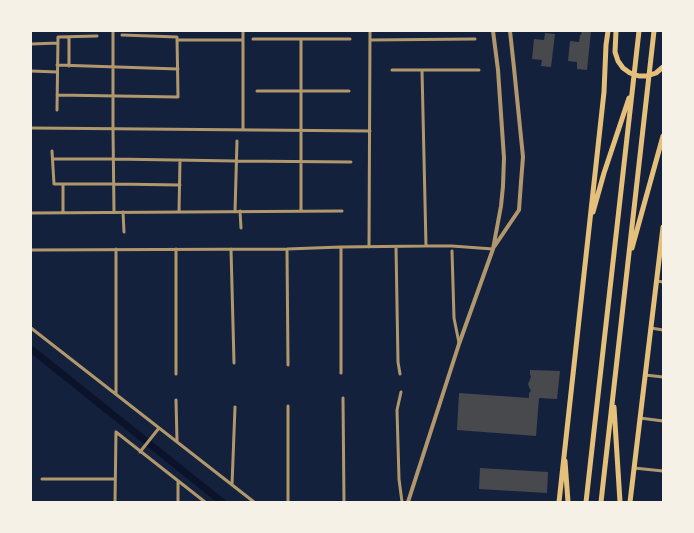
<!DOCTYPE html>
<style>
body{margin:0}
#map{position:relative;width:694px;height:533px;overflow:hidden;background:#14213d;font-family:"Exo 2",sans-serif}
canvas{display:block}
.frame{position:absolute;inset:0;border:32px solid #f6f1e7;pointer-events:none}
</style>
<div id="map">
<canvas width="694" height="533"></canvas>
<div class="frame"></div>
</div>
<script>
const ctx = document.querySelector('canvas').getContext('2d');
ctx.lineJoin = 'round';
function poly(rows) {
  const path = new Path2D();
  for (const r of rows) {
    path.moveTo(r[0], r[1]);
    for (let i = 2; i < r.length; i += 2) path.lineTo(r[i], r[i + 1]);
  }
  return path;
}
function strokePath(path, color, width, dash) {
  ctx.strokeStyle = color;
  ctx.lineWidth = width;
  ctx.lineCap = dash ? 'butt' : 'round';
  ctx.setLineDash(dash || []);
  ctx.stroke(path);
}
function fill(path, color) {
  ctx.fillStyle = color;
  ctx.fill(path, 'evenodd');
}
strokePath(poly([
 [31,349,222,502]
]), '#0b132b', 7);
fill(poly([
 [582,31,591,31,587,70,577,69,577,62,568,61,570,41,579,42,580,35,581,35],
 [545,33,555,34,551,67,541,66,542,60,532,59,534,39,544,40],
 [530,370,560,371,557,399,539,398,536,436,457,430,459,393,529,398,529,393,531,391,529,387,528,384,531,377,530,374],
 [480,468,548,472,547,493,479,489]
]), '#48494c');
strokePath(poly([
 [113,31,113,129,114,212],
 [253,39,350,39],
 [301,39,301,211],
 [177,40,243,40],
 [370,40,475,39],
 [31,44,58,43],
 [57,65,178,69],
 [69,66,69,37],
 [392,70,479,70],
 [422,70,426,246],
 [31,71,57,72],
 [257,91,349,91],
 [57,95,178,97,177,37,122,35],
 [57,110,58,37,97,36],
 [31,128,370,131],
 [243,130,243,31],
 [52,151,54,184,114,184,180,185],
 [53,159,113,159,236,161,351,162],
 [240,211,241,228],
 [123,212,124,232],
 [179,212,180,160],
 [235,212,237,141],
 [31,213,342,211],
 [63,213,63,184],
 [341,247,341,373],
 [369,247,370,31],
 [396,247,398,362,400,374],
 [116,249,116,394],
 [176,249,176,374],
 [231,249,234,363],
 [287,249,288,365],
 [31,250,287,249,341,247,426,246,452,246,493,249],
 [452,251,454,318,459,343],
 [657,281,663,282],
 [31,328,254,502],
 [651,328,663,330],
 [645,375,663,377],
 [401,392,397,410,399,479,402,502],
 [343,398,344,502],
 [176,400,177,441],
 [288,406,288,502],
 [640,418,663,421],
 [116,432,205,502],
 [140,452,159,428],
 [634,468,663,471],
 [42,479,115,479],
 [232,485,235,407],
 [115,502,116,432],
 [178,502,178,481]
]), '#b1986c', 3);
strokePath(poly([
 [494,247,519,210,521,182,523,157,514,68,510,31],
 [408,502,459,344,493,249,501,206,503,186,504,158,498,70,493,31]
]), '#b1986c', 4);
strokePath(poly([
 [616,31,615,52,618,61,623,68,630,73,639,76,647,76,656,73,663,67],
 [593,212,604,173,629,98],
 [632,248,663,136],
 [614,407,620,502],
 [565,461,568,502],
 [559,502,604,92,606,45,608,31],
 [586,502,639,31],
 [601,502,654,31],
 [630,502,663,227]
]), '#e5c07b', 5);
</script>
